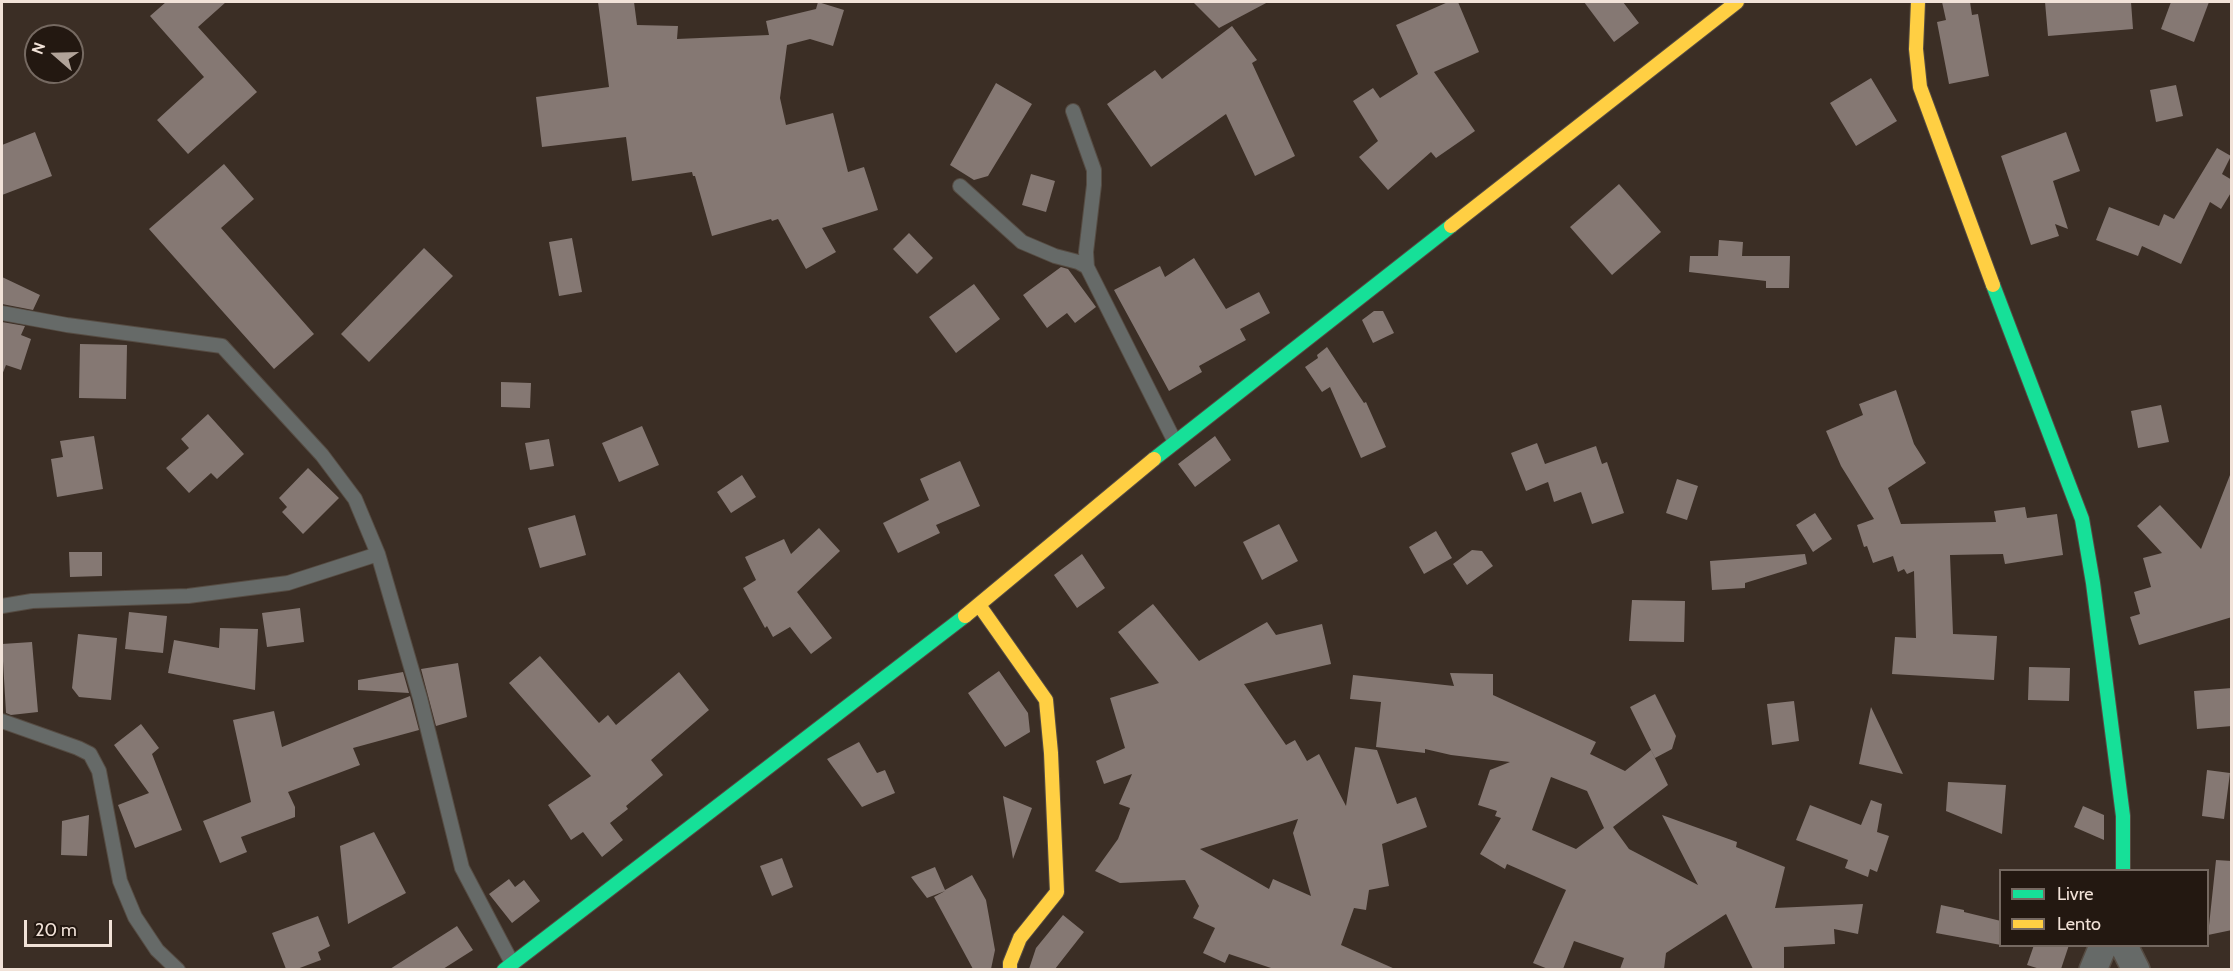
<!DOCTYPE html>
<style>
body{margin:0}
#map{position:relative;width:2233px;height:971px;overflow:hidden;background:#3b2e25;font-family:Cabin,sans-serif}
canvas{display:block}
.frame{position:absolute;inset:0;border:3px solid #f1e2d8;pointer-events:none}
.legend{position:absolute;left:1999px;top:869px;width:210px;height:78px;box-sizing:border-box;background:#231811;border:2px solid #756961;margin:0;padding:8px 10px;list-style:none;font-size:18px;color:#f1e2d8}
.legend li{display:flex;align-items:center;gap:12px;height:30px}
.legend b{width:30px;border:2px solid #756961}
.north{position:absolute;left:24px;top:24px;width:60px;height:60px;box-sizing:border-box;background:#231811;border:2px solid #756961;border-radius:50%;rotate:290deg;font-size:16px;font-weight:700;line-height:24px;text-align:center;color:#f1e2d8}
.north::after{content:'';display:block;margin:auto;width:21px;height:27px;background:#b1a399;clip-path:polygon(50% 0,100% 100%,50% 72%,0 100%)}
.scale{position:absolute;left:24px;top:920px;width:88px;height:27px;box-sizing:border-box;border:3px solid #f1e2d8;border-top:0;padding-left:8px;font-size:18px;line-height:21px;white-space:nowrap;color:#f1e2d8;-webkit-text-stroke:4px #231811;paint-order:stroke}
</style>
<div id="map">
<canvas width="2233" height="971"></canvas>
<div class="frame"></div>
<ul class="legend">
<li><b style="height:8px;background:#16e098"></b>Livre</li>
<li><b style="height:8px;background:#ffcf43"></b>Lento</li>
</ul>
<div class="north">N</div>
<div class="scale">20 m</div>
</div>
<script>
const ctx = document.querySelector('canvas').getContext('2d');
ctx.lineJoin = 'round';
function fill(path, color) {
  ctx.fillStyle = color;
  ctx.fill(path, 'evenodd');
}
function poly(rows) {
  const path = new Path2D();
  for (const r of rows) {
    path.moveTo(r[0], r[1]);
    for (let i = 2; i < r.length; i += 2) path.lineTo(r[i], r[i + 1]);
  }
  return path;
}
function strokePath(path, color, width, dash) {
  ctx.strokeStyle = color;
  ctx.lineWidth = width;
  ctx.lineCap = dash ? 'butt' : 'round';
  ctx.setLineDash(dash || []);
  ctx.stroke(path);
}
fill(poly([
 [166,2,226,2,198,27,257,92,188,154,157,120,204,77,150,16],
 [598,2,634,2,637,25,678,26,677,39,769,35,766,21,816,9,818,2,844,10,833,46,810,39,787,45,780,98,786,125,833,113,848,172,864,167,878,210,822,228,836,252,806,269,778,219,772,221,771,219,712,236,695,176,693,176,692,172,632,181,626,137,542,147,536,97,609,87],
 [1193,2,1268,2,1219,28],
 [1448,2,1458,2,1479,52,1434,72,1475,131,1436,158,1431,152,1388,190,1359,157,1378,141,1353,101,1373,88,1380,98,1418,74,1396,25],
 [1584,2,1623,2,1639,23,1614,42],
 [1942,2,1970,2,1972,15,1978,14,1989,76,1949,84,1937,22,1946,20],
 [2045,2,2131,2,2133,29,2048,36],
 [2171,2,2209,2,2194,42,2161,29],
 [1232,26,1257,60,1252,63,1295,156,1255,176,1226,114,1151,167,1107,104,1155,70,1162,79],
 [1871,78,1897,121,1856,146,1830,103],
 [996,83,1032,104,988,176,974,180,950,165],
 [2176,85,2183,116,2156,122,2150,90],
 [35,132,52,176,2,195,2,145],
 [2066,132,2080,171,2053,181,2068,229,2055,224,2059,236,2031,245,2001,156],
 [2217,148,2231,156,2222,174,2232,180,2232,191,2221,209,2210,202,2181,264,2142,246,2138,256,2096,240,2109,207,2159,226,2164,214,2174,219],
 [224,164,254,199,221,228,314,334,274,369,149,229],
 [1031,174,1055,181,1046,212,1022,205],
 [1619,184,1661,232,1612,275,1570,227],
 [909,233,933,258,917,274,893,249],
 [572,238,582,292,559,296,549,242],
 [1719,240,1743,242,1742,256,1790,256,1789,288,1766,288,1766,281,1689,272,1690,256,1718,256],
 [424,248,453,276,369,362,341,334],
 [1194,258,1226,309,1259,292,1270,313,1240,329,1246,340,1199,366,1202,372,1169,391,1114,290,1160,266,1165,277],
 [1061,267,1068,269,1096,307,1075,323,1067,313,1047,328,1023,295],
 [2,277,40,295,33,310,2,304],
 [974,284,1000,319,956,353,929,317],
 [1374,311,1383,311,1394,333,1373,343,1362,320],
 [2,322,25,326,21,335,31,339,21,370,6,365,2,375],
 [80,344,127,345,126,399,79,398],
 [1327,347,1364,403,1366,402,1386,447,1361,458,1330,387,1322,392,1305,367,1318,358,1317,355],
 [501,382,531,383,530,408,501,407],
 [1896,390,1914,444,1926,463,1888,488,1901,524,1996,522,1994,511,2025,507,2027,518,2057,514,2063,555,2005,564,2003,554,1950,555,1953,634,1997,636,1994,680,1892,674,1895,637,1916,638,1914,571,1907,574,1904,569,1898,572,1893,556,1873,563,1867,546,1864,547,1857,525,1874,519,1841,466,1826,431,1863,415,1859,404],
 [2161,405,2169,442,2138,448,2131,411],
 [208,414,244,454,217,479,211,473,189,493,166,468,189,448,181,439],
 [642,426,659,465,619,482,602,443],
 [94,436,103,489,57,497,51,459,63,457,60,441],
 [1215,436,1231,460,1195,487,1178,464],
 [549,439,554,466,530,470,525,443],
 [1537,443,1545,464,1596,446,1602,464,1607,462,1624,513,1592,524,1581,492,1554,502,1548,482,1526,491,1511,453],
 [960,461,980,506,936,525,940,533,898,553,883,523,929,500,920,479],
 [308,468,339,498,303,534,282,512,287,507,279,498],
 [742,475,756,497,731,513,717,492],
 [2230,475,2232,617,2139,645,2130,617,2140,614,2134,592,2151,587,2143,558,2162,553,2137,526,2160,505,2201,549],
 [1677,479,1698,486,1687,520,1666,513],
 [1815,513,1832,539,1813,552,1796,525],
 [575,515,586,555,540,568,528,528],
 [1279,524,1298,561,1262,580,1243,542],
 [819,528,840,551,797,592,832,638,811,654,790,627,773,637,767,626,765,628,743,588,756,580,745,557,784,539,791,554],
 [1436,531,1452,558,1424,574,1409,547],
 [1472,550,1482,551,1493,566,1467,585,1453,564],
 [69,552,102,552,102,576,70,577],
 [1082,554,1105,588,1077,608,1054,575],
 [1805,554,1807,564,1745,583,1745,588,1712,590,1710,561],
 [1632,600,1685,601,1684,642,1629,641],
 [1153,604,1199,661,1267,622,1276,635,1322,624,1331,664,1244,684,1286,745,1295,740,1307,761,1319,754,1346,806,1355,747,1377,750,1397,804,1416,797,1427,827,1382,844,1389,886,1369,890,1366,910,1354,908,1341,945,1395,969,1274,969,1229,954,1225,963,1203,953,1215,928,1193,918,1199,906,1185,880,1120,883,1095,871,1118,839,1130,808,1119,804,1132,774,1104,784,1096,761,1125,748,1110,698,1159,683,1118,632],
 [1298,819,1293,833,1311,896,1273,879,1269,889,1200,849],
 [300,608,304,642,267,647,262,613],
 [129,612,167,616,163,653,125,649],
 [220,628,258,629,255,690,168,673,174,640,219,648],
 [78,634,117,638,111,700,79,697,72,688],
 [32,642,38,712,11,715,6,713,2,644],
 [540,656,599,723,608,715,616,725,679,672,709,710,651,760,663,775,626,806,628,809,610,823,623,840,602,857,583,832,571,840,548,805,591,776,509,683],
 [458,663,467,717,436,726,421,669],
 [2029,667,2070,668,2069,701,2028,700],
 [999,671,1028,713,1030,732,1005,747,968,693],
 [403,672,409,693,358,690,358,680],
 [1450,673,1493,674,1493,695,1596,742,1590,754,1625,771,1651,750,1668,785,1613,827,1629,849,1698,885,1662,815,1737,842,1736,847,1785,867,1775,908,1863,904,1858,934,1834,929,1835,944,1784,947,1784,969,1753,969,1726,914,1666,953,1664,969,1620,969,1624,958,1574,941,1563,969,1548,969,1533,963,1566,890,1507,864,1505,869,1480,854,1501,818,1495,816,1497,811,1478,805,1490,770,1510,762,1451,755,1425,749,1425,753,1376,747,1381,702,1350,699,1353,675,1454,686],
 [1551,777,1587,791,1604,828,1576,849,1532,830],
 [2232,688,2232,726,2197,729,2194,691],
 [1655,694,1676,736,1672,749,1655,758,1630,707],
 [410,696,419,730,353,748,360,765,288,792,295,807,295,817,241,837,247,852,220,863,203,821,251,802,233,720,274,711,282,747],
 [1794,701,1799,741,1772,745,1767,704],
 [1871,707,1903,774,1859,764],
 [141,724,159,748,152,754,182,830,135,848,118,805,149,793,114,745],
 [859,742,877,773,885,770,895,793,862,807,827,759],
 [2207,770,2230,773,2224,819,2202,816],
 [1948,782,2006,785,2002,834,1946,811],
 [1003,796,1032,808,1013,859],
 [1871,800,1882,804,1877,832,1889,836,1877,872,1870,869,1868,877,1845,868,1848,860,1796,840,1810,805,1861,825],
 [2083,806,2104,815,2104,840,2074,827],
 [89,815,87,856,61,855,62,821],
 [374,832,406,893,348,924,340,846],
 [782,858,793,887,772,896,760,866],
 [2216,860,2232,861,2232,930,2208,935],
 [935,867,945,890,972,875,986,900,995,950,991,969,973,969,934,897,945,891,927,898,911,877],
 [509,879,515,887,524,880,540,901,512,923,489,894],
 [1941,905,1964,910,1964,912,2001,921,2001,945,1936,933],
 [1063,915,1084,932,1055,969,1029,969,1036,948],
 [318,916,330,946,318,952,321,960,297,969,286,969,272,933],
 [457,926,473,950,443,969,390,969],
 [2034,945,2069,945,2061,969,2040,969,2027,965]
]), '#857873');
const lane = poly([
 [1073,111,1094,170,1094,185,1086,252,1087,267,1175,442],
 [960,186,1022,242,1055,256,1078,262,1087,267],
 [2,313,67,325,222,346,322,455,355,499,378,554,420,698,462,868,512,963],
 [2,606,32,601,188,596,288,583,378,554],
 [2,721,78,748,90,754,99,771,120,881,135,917,157,950,178,970]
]);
const street = poly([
 [2124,946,2136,970],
 [2093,970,2103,946]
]);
const fast = poly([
 [1993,285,2082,519,2093,583,2123,816,2123,870],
 [1154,459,1451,226],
 [504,970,965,616]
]);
const slow = poly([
 [1918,2,1916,49,1920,87,1993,285],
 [1451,226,1737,2],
 [979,605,1046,700,1051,753,1057,892,1020,938,1010,963,1010,970],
 [965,616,1154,459]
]);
strokePath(lane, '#564c43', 16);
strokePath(street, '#564c43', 30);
strokePath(fast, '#564c43', 16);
strokePath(slow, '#564c43', 16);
strokePath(lane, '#666a68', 14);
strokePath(street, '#666a68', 27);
strokePath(fast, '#16e098', 14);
strokePath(slow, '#ffcf43', 14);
</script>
